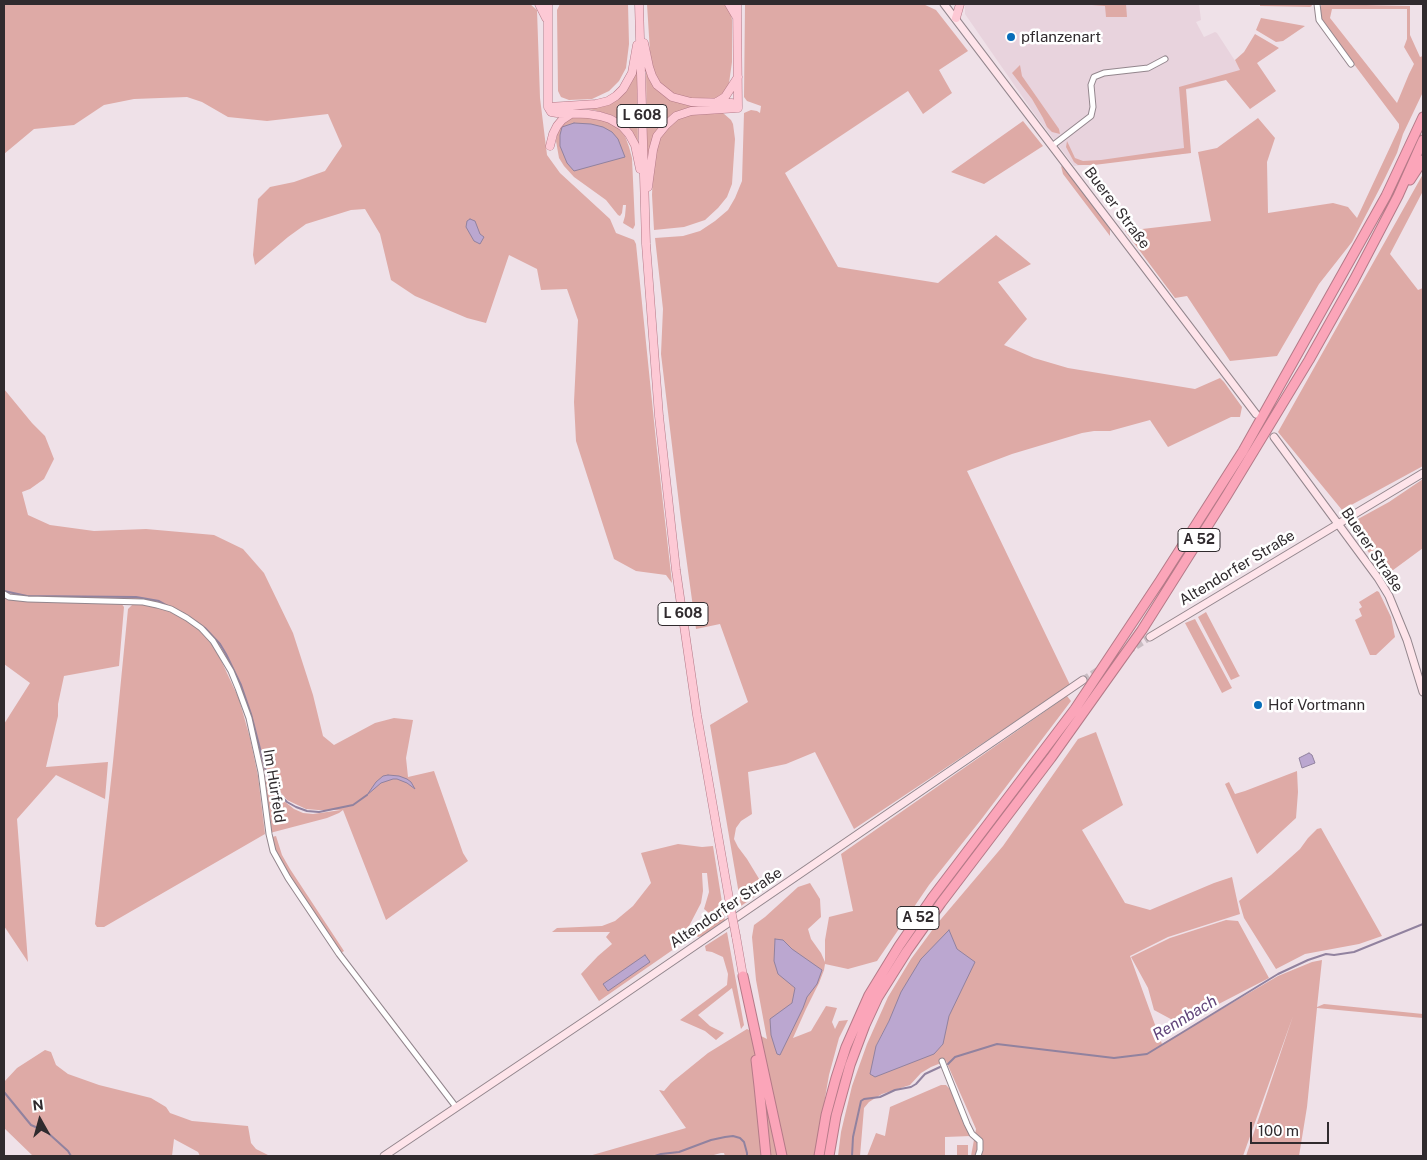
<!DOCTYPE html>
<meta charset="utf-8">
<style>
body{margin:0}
#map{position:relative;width:1427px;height:1160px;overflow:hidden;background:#efe1e8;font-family:"Public Sans",sans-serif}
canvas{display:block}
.frame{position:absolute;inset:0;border:5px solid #302b2e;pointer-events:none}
.north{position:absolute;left:15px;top:1095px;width:50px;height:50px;-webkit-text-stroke:4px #fff;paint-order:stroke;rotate:353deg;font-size:14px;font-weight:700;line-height:20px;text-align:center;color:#302b2e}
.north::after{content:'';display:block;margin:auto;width:18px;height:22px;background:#302b2e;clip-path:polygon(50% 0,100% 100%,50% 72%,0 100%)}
.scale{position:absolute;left:1250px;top:1122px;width:79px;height:22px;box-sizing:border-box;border:2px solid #302b2e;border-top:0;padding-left:6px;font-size:15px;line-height:18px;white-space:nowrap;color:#302b2e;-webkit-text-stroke:4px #fff;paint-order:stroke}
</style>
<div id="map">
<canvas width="1427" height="1160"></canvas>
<div class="frame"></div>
<div class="north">N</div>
<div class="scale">100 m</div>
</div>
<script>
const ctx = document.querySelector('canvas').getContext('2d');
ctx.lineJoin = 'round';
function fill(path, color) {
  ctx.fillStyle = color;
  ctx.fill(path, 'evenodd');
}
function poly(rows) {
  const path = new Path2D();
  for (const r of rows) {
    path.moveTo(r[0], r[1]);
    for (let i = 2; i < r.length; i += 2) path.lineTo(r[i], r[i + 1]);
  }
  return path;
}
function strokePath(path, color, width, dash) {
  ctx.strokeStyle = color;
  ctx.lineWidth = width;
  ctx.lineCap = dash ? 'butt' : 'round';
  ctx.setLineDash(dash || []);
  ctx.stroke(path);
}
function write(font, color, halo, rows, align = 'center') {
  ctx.font = font + ' "Public Sans",sans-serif';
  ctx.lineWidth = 5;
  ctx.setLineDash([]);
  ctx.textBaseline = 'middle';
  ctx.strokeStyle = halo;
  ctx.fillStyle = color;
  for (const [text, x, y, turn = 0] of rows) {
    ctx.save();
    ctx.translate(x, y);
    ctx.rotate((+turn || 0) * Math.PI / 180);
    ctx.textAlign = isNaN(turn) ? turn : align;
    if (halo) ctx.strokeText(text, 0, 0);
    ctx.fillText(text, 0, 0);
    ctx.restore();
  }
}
fill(poly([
 [967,4,1199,4,1201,20,1196,22,1204,37,1215,32,1217,33,1241,70,1226,80,1185,90,1191,153,1074,166,1033,112,965,14,965,5]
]), '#e8d3dd');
fill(poly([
 [4,4,530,4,537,10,540,98,547,155,560,173,610,219,616,233,634,240,636,244,656,441,672,583,666,575,636,571,614,559,576,441,574,402,578,320,567,289,541,290,537,269,509,255,486,323,467,318,415,296,391,280,380,234,365,209,351,210,306,224,288,237,255,265,253,255,258,199,270,187,294,182,325,171,342,146,328,114,267,121,228,117,202,102,187,97,134,99,104,105,74,125,34,129,4,154],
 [560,4,628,4,629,44,626,68,619,81,609,91,592,99,569,100,561,97,558,91,557,10],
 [647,4,726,4,730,10,732,20,732,62,729,83,726,90,720,97,714,99,682,98,671,93,660,83,653,69,650,52],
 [746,4,923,4,936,10,968,51,939,70,952,93,923,114,908,91,785,173,838,267,938,283,996,235,1031,264,998,282,1027,319,1004,345,1034,358,1068,368,1195,389,1220,378,1224,382,1242,407,1240,417,1231,417,1168,447,1150,420,1110,431,1094,431,1082,433,1012,454,967,471,1070,685,854,829,815,752,786,764,748,772,752,814,741,821,736,828,734,839,738,847,747,859,764,887,764,890,741,906,710,725,748,702,720,624,696,629,681,520,667,404,661,354,663,309,655,238,683,236,700,231,715,221,728,210,735,198,742,181,744,113,751,110,757,111,760,113,761,106,747,101,744,97,745,5],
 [1092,4,1126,4,1127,17,1106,17,1105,6,1092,5],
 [1260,4,1311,4,1312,6,1310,7,1260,6],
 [1322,4,1410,6,1410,35,1420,57,1423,56,1423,92,1403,134,1397,153,1383,182,1352,242,1319,284,1277,356,1230,361,1187,296,1175,298,1125,231,1211,221,1198,152,1217,148,1258,118,1275,138,1267,162,1268,213,1333,203,1348,207,1357,218,1399,128,1399,124,1323,23,1320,15,1320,7],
 [1332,9,1407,9,1407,39,1404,47,1414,64,1409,74,1397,103,1330,18],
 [1261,18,1305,26,1283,41,1276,42,1256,30],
 [1255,34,1279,48,1257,63,1276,91,1250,109,1226,80,1186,89,1191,153,1094,165,1078,165,1074,162,1066,147,1067,141,1075,158,1083,161,1101,160,1184,148,1179,87,1240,70,1235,60,1244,52],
 [1020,65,1022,76,1059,129,1060,134,1052,132,1047,127,1043,118,1032,99,1012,73],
 [646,69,647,70,661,92,702,106,685,109,670,117,649,160,647,160],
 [636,70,637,75,638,146,622,122,614,116,594,110,585,109,599,107,612,103,621,96,627,90],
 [719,112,723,113,731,120,733,124,735,139,732,184,727,197,718,208,705,220,684,227,654,230,652,195,653,172,656,150,661,136,669,125,676,120,685,116,701,113],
 [587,116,608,121,618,127,625,136,629,147,632,158,635,225,633,229,623,223,625,216,626,205,623,205,622,213,620,216,618,215,606,200,574,177,564,166,559,158,556,141,557,132,560,126,572,117],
 [1023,121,1043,146,984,184,951,172],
 [1061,166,1065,168,1110,229,1110,236,1063,174],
 [1423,174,1423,191,1390,254,1418,290,1423,288,1423,466,1342,510,1278,432],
 [4,389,32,423,45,436,54,459,44,479,30,489,22,492,28,515,50,525,94,531,146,529,214,535,243,549,264,573,293,633,313,695,323,736,334,745,375,723,394,718,413,720,406,758,408,777,434,771,463,853,468,861,386,920,343,810,339,813,327,818,270,833,264,776,279,797,294,809,303,813,313,814,341,810,318,810,306,809,287,800,276,787,264,770,254,727,238,683,221,648,201,626,147,601,132,599,39,598,24,597,4,592],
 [1423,479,1423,548,1385,576,1356,534,1358,519,1389,502],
 [1377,591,1379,592,1391,617,1395,637,1376,655,1370,655,1355,620,1362,616,1359,609,1362,607,1359,602],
 [4,597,10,599,121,603,124,607,119,666,64,676,58,704,58,716,46,767,108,762,105,799,56,775,17,819,28,962,4,926,4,724,30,683,4,664],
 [133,604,147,604,160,607,183,618,195,625,203,633,211,643,220,658,239,699,250,738,258,776,265,834,104,927,97,927,95,924,113,762,128,609],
 [1206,612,1239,675,1240,676,1231,680,1198,617],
 [1195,619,1232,688,1222,693,1185,623],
 [1067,696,1071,701,980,821,929,885,877,961,848,969,825,964,824,970,819,983,806,1009,793,1038,811,1031,826,1006,837,1008,832,1022,835,1029,839,1021,848,1020,839,1038,829,1075,815,1156,725,1156,724,1153,721,1153,710,1156,589,1156,686,1128,659,1090,664,1091,671,1083,708,1053,747,1029,767,1039,756,980,752,937,754,925,765,917,798,887,810,883,820,899,821,917,808,929,811,939,821,953,825,962,825,940,829,917,853,911,841,854],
 [1096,732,1123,805,1082,830,1125,903,1150,910,1214,883,1232,877,1240,914,1168,937,1130,956,1162,1044,1278,976,1312,962,1322,960,1317,1007,1324,1004,1423,1014,1423,1018,1317,1008,1307,1107,1299,1156,1246,1156,1293,1016,1243,1156,971,1156,976,1129,946,1061,931,1067,921,1073,910,1085,882,1094,869,1102,864,1108,860,1156,838,1156,841,1132,852,1086,867,1044,888,997,911,959,936,925,1003,846,1078,739],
 [939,1010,943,1044,933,1054,876,1046,889,1021],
 [1297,771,1298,792,1296,818,1257,854,1225,784,1229,782,1235,794,1245,791],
 [1321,828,1382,936,1359,944,1305,954,1276,969,1244,918,1239,901,1271,875,1300,849,1308,838,1317,829],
 [276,836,282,855,290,869,344,951,341,953,283,866,273,844,272,837],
 [678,844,702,847,713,846,725,921,703,936,698,937,693,932,693,928,694,924,703,930,714,917,704,909,709,892,707,873,702,873,703,891,701,903,688,928,680,934,682,938,674,949,599,1001,581,974,598,956,612,944,606,937,610,932,552,932,557,928,602,926,615,921,633,906,651,883,641,853],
 [1226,920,1238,921,1269,978,1180,1024,1154,1010,1148,988,1131,957,1170,938],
 [727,932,744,1025,741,1029,732,988,698,1015,710,1026,724,1033,716,1040,705,1031,680,1020,727,985,728,974,723,957,712,952,706,951,705,946],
 [45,1050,51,1052,56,1065,68,1074,99,1085,151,1098,166,1107,170,1113,192,1121,248,1126,251,1143,256,1149,270,1156,200,1156,198,1152,174,1139,172,1156,33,1156,4,1128,4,1082,17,1068],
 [941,1085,946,1085,951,1090,968,1132,971,1136,945,1137,945,1156,867,1156,876,1133,885,1136,890,1107],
 [957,1145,968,1145,968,1156,957,1156]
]), '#deaaa6');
const water = poly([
 [574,123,591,124,603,127,612,132,618,139,625,157,574,171,567,163,560,146,560,135,562,127,574,123],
 [470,219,475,221,480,234,484,237,480,244,474,241,466,227,467,221,470,219],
 [1309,753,1312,755,1315,763,1302,768,1299,758,1309,753],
 [388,775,399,776,407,779,411,782,415,789,407,783,397,779,393,779,381,783,367,795,376,782,383,776,388,775],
 [949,930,957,949,975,962,949,1016,943,1044,934,1054,875,1077,870,1074,876,1046,889,1021,901,992,921,959,949,930],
 [775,939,783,940,792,949,822,970,817,984,807,997,803,1008,780,1055,777,1054,775,1048,771,1035,770,1019,792,1003,795,988,778,974,774,961,775,939],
 [645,955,650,962,608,991,603,984,645,955]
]);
fill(water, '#bba7d0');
strokePath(water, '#91829f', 1);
strokePath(poly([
 [4,591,27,596,136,597,159,601,168,606],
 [183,613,205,628,220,644,226,654,241,685,251,714,265,768,280,795,287,802,296,807,307,811,319,812,353,805,367,795],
 [948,1064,955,1057,997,1044,1114,1058,1147,1054,1278,974,1308,960,1326,954,1334,955,1354,952,1423,924],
 [4,1092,31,1125,47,1132,68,1151,71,1156],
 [655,1156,661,1154,679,1152,711,1140,725,1137,733,1136,740,1138,744,1142,747,1153,747,1156],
 [852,1156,853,1137,861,1101,864,1099,880,1097,895,1090,911,1087,916,1084,925,1074,940,1067]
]), '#91829f', 2);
strokePath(poly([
 [1083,680,1150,637]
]), '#c9bdc3', 7, [7, 3.5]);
const street = poly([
 [1317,4,1319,20,1351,64],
 [1052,146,1091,116,1093,107,1091,85,1094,77,1104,73,1148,68,1165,59],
 [4,594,9,597,28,599,143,602,157,605,171,609,187,618,201,628,213,641,231,671,238,688,249,718,261,772,269,834,273,851,288,878,339,954,456,1107],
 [942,1061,967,1124,972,1134,980,1141,980,1150,978,1156]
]);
const secondary = poly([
 [944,4,1256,414],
 [1274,437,1378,578,1389,596,1407,640,1423,692],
 [1150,637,1423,473],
 [384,1156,604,1008,1083,680]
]);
const primary = poly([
 [539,4,546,18],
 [548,4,548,107,551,112,557,113,588,114,600,116,610,119,622,126,629,134,635,145,640,169],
 [639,4,646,244,659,416,676,570,697,715,731,910],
 [729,4,736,16],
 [737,4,738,108],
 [956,18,960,4],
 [644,43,649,67,652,76,657,85,672,97,691,102,732,103,738,108],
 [717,102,725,97,738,77],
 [548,107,596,104,608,101,616,96,623,89,632,73,637,45],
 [550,146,553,134,557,126,562,120,571,114],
 [648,187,653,150,657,136,666,125,676,116,691,111,738,108],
 [736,936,743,976]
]);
const highway = poly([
 [1410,180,1423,160],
 [743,976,782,1156],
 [756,1060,759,1086,766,1156],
 [819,1156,826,1115,836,1078,846,1047,869,995,899,946,932,898,1075,709,1160,581,1243,451,1386,196,1423,117],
 [829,1156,836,1116,850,1065,865,1025,878,997,907,951,941,903,1051,758,1142,630,1227,495,1309,360,1354,280,1398,196,1423,140]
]);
strokePath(street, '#93868d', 7);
strokePath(secondary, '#93868d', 9);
strokePath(primary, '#b47a88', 9);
strokePath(highway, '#b47a88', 11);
strokePath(street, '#fff', 5);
strokePath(secondary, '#fee4ea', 7);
strokePath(primary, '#fdc9d5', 8);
strokePath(highway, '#fba5b9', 9);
const primaryBridge = poly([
 [731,910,736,936]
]);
strokePath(primaryBridge, '#b47a88', 9, []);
strokePath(primaryBridge, '#fdc9d5', 8);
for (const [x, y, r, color] of [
 [1011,37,5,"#086db9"],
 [1258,705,5,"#086db9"]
]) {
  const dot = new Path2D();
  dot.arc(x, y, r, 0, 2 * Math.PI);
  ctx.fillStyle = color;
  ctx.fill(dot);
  strokePath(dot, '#fff', 2);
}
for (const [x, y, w] of [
 [642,116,50],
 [1199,540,42],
 [683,614,50],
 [918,918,42]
]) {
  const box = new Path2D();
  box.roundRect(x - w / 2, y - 11.5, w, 23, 4);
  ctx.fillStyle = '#fff';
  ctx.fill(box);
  strokePath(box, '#302b2e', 1);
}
write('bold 14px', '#302b2e', null, [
 ["L 608",642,116],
 ["A 52",1199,540],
 ["L 608",683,614],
 ["A 52",918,918]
]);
write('15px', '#302b2e', '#fff', [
 ["pflanzenart",1021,37],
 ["Hof Vortmann",1268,705]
], 'left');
write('15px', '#302b2e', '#fff', [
 ["Buerer Straße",1117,208,53],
 ["Buerer Straße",1372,550,56],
 ["Altendorfer Straße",1237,568,-31],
 ["Im Hürfeld",274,786,81],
 ["Altendorfer Straße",726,908,-34]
]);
write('italic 16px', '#60447a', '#fff', [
 ["Rennbach",1185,1018,-31]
]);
</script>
